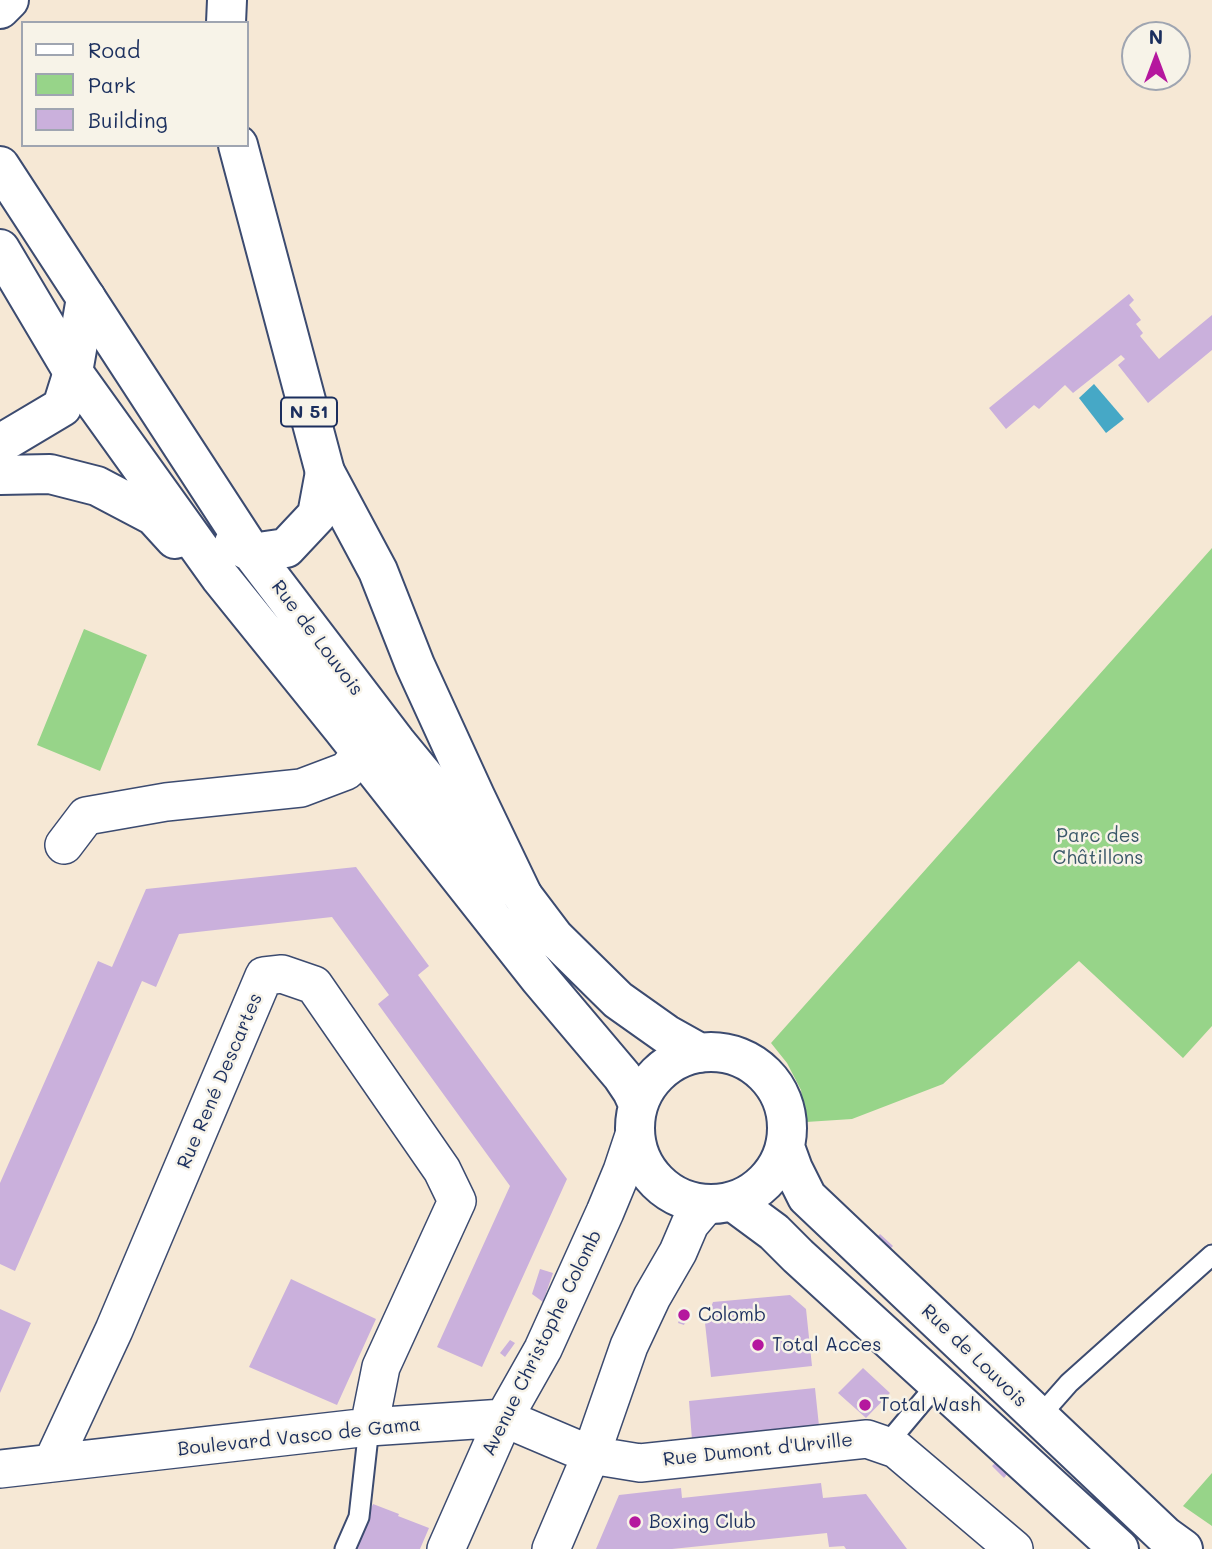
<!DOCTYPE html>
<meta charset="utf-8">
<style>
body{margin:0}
#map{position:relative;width:1212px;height:1549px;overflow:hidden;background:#f6e8d5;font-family:Mali,sans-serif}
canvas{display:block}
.legend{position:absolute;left:21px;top:21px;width:228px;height:126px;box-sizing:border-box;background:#f7f3e8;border:2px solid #9fa5b1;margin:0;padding:9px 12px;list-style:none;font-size:21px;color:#1b2f5e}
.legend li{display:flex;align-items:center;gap:14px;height:35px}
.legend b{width:35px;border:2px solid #9fa5b1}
.north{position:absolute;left:1121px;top:21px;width:70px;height:70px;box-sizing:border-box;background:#f7f3e8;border:2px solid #9fa5b1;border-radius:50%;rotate:0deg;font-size:19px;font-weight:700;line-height:28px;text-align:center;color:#1b2f5e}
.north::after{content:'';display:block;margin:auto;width:24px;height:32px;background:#b5179e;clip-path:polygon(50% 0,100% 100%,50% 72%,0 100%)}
</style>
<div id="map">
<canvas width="1212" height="1549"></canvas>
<ul class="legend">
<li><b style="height:9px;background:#fff"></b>Road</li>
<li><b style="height:19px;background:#97d489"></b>Park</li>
<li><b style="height:19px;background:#cab0dc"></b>Building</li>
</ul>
<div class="north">N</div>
</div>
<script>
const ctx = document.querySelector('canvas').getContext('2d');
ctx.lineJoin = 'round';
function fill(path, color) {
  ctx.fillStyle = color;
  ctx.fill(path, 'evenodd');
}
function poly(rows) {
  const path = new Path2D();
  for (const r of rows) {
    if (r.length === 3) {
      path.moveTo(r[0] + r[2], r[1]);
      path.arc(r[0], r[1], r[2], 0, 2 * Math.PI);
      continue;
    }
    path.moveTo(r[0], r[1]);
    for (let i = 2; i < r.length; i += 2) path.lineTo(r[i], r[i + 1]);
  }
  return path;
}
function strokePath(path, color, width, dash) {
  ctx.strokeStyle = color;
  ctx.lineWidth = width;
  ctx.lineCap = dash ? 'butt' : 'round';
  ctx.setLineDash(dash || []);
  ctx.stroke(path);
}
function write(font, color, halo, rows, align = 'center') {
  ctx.font = font + ' Mali,sans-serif';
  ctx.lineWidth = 5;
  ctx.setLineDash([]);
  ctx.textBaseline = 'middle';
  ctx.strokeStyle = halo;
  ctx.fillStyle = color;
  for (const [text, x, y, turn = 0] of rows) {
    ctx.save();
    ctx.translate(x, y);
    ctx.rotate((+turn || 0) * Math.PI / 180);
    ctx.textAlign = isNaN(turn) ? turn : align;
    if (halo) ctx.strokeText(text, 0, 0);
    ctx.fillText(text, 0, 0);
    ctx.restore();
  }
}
fill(poly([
 [1212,548,1212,1026,1183,1058,1079,961,943,1084,852,1119,806,1122,801,1090,787,1063,771,1043],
 [84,629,147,655,100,771,37,745],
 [1212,1473,1212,1526,1183,1506]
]), '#97d489');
fill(poly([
 [1094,384,1124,419,1106,433,1079,398]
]), '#46a8c6');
fill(poly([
 [1129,294,1134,300,1129,305,1141,320,1136,324,1143,333,1140,336,1159,359,1212,315,1212,350,1148,403,1118,365,1125,359,1121,355,1073,393,1065,385,1039,409,1034,405,1006,429,989,408],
 [356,867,429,966,418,975,567,1179,482,1367,437,1347,510,1186,378,1004,389,995,332,917,179,934,156,987,142,981,15,1271,0,1264,0,1183,98,961,112,967,146,889],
 [880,1234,893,1246,888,1251,876,1238],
 [540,1269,553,1273,543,1302,532,1294],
 [291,1279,376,1319,337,1405,249,1367],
 [790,1295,806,1309,812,1366,711,1377,705,1323,713,1302],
 [684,1307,690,1310,684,1325,678,1323],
 [0,1309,31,1323,0,1393],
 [510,1340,515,1343,505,1357,500,1353],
 [863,1368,890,1393,866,1418,838,1393],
 [815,1388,819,1426,692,1440,689,1401],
 [997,1461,1009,1472,1004,1478,992,1466],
 [821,1483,823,1498,866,1494,907,1549,846,1549,844,1546,829,1547,827,1533,672,1549,596,1549,619,1495,681,1488,682,1498],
 [373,1504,399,1514,398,1516,429,1528,420,1549,353,1549]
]), '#cab0dc');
const lane = poly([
 [1039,1417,1069,1383,1212,1255],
 [886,1445,938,1383],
 [345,1549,359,1517,369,1427]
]);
const street = poly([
 [64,845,86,816,166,802,301,788,346,771,362,753],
 [52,1463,114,1330,264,976,282,974,314,985,442,1170,457,1201,381,1367,369,1427],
 [0,1469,369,1427,504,1418,591,1455,640,1463,867,1439,896,1449,1014,1549],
 [446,1549,504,1418,543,1349,605,1212,622,1171,634,1135],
 [551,1549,591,1455,629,1346,652,1297,678,1252,690,1224,706,1205]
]);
const secondary = poly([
 [0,166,252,553,396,742,523,896,554,937,618,1000,666,1034,700,1053],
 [0,249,73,372,220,577,342,728,540,979,622,1076,632,1091,638,1104],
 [0,475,50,474,97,486,154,516,175,539],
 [234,543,252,553,286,548,317,515,325,472],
 [711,1128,76],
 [785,1147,793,1169,807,1197,1165,1536,1183,1549],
 [732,1201,774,1232,798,1256,1119,1549]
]);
const primary = poly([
 [0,9,9,0],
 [226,23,227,0],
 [238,145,325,472,378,571,415,665,475,796,523,896],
 [0,444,62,407,73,372,86,298]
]);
strokePath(lane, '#3c4b70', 23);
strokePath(street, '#3c4b70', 40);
strokePath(secondary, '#3c4b70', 42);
strokePath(primary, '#3c4b70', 42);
strokePath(lane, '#fff', 19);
strokePath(street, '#fff', 37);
strokePath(secondary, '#fff', 38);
strokePath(primary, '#fff', 38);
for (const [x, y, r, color] of [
 [684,1315,7,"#b5179e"],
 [758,1345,7,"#b5179e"],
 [865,1405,7,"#b5179e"],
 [635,1522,7,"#b5179e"]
]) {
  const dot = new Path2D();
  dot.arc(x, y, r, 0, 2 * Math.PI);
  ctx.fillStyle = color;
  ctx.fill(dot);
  strokePath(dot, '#f7f3e8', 2.5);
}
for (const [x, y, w] of [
 [309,412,56]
]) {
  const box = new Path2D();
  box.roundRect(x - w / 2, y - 14.5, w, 29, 5);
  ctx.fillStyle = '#f7f3e8';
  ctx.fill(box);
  strokePath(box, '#1b2f5e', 2);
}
write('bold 18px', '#1b2f5e', null, [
 ["N 51",309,412]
]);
write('19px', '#1b2f5e', '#f7f3e8', [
 ["Rue de Louvois",317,638,53],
 ["Rue René Descartes",220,1081,-67],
 ["Avenue Christophe Colomb",542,1343,-64],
 ["Rue de Louvois",974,1356,44],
 ["Boulevard Vasco de Gama",299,1437,-6],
 ["Rue Dumont d'Urville",758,1450,-6]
]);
write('19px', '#3a5869', '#f7f3e8', [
 ["Parc des",1098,836],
 ["Châtillons",1098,858]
]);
write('19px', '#1b2f5e', '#f7f3e8', [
 ["Colomb",698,1315],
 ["Total Acces",772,1345],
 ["Total Wash",879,1405],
 ["Boxing Club",649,1522]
], 'left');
</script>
